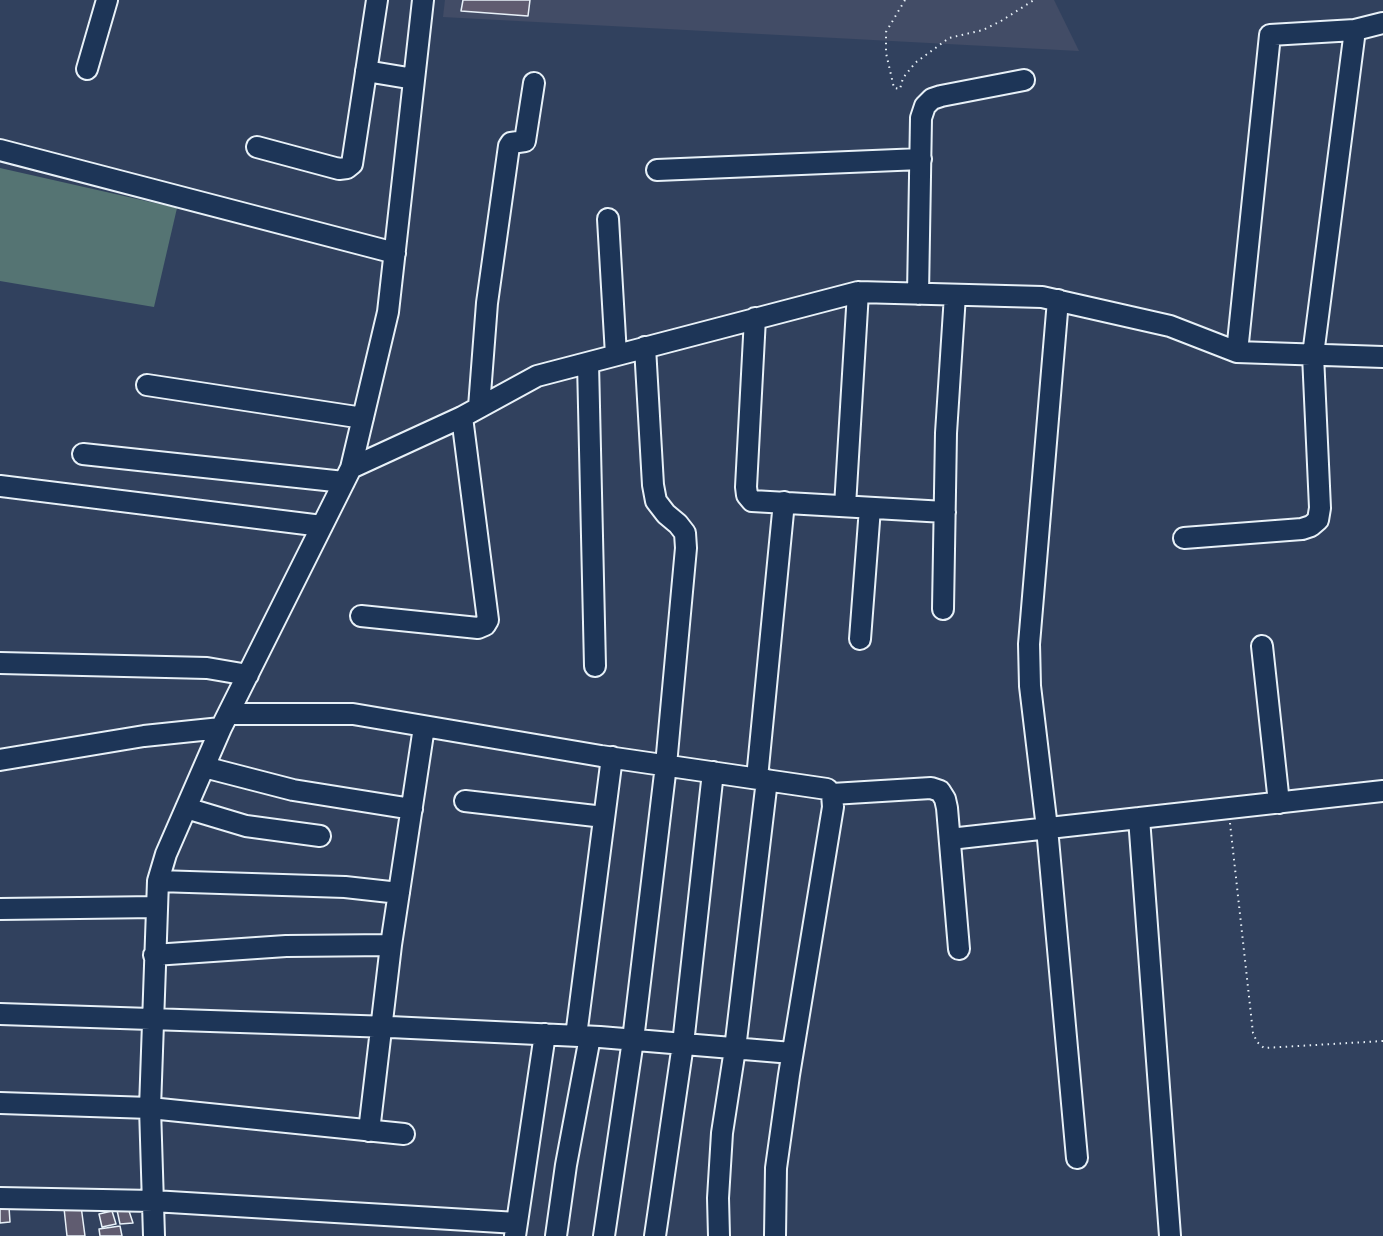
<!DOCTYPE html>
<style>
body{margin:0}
canvas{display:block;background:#31415e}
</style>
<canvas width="1383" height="1236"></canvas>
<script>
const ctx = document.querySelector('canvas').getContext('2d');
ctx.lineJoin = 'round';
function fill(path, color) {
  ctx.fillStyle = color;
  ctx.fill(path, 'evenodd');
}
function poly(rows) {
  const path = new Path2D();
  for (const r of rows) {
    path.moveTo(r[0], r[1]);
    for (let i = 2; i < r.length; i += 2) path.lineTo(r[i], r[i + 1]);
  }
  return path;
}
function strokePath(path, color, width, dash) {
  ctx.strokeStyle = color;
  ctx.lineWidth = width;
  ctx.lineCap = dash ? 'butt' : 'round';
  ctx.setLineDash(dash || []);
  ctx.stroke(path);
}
fill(poly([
 [445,0,1054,0,1079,51,443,17]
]), '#424c66');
fill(poly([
 [0,168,177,208,154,307,0,281]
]), '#557473');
const building = poly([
 [463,0,530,0,528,16,461,11,463,0],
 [81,1206,85,1236,67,1236,64,1208,81,1206],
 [9,1207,10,1222,0,1223,0,1208,9,1207],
 [128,1208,133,1223,120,1224,117,1210,128,1208],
 [112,1211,116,1224,102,1227,99,1214,112,1211],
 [120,1226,122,1236,100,1236,99,1229,120,1226]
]);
fill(building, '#605c70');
strokePath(building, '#e8f1f8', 1.5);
const minor = poly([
 [87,69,107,0],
 [366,71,414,79],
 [257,147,339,169,347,168,352,164,377,0],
 [0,150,395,253],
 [657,170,921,159],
 [608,219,616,355],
 [918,294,921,118,925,106,932,99,941,96,1024,80],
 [1058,300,1029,644,1030,686,1047,828,1077,1158],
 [755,318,746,487,747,495,752,501,945,512],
 [1237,352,1270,35,1355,30],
 [588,363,595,666],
 [147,385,363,418],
 [479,407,487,303,509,146,511,143,525,141,534,83],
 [83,454,344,482],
 [351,468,462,417,537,376,858,292,1042,297,1170,326,1237,352,1383,357],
 [0,486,322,526],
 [845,506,858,292],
 [1184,538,1302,529,1311,526,1318,520,1320,508,1313,355,1355,30,1383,23],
 [943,609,946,433,955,295],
 [361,616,478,628,485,625,488,620,462,417],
 [860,639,870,508],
 [1262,646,1279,803],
 [0,663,207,668,248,675],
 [229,714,353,714,601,756,827,789,832,794,833,807,789,1075,776,1168,775,1236],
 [0,760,144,736,221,728],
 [204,767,293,790,412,809],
 [757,778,784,502],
 [832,794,931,788,940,791,945,799,947,808,959,949],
 [465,801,604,817],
 [186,808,246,826,320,836],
 [1139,818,1170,1236],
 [950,839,1383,791],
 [158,881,345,887,399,893],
 [0,909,157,907],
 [154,955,286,946,391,945],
 [0,1014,390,1027,600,1037,792,1053],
 [576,1036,612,757],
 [0,1103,150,1108,404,1134],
 [369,1131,391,945,424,727],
 [0,1198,153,1201,517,1223],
 [154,1236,150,1108,158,881,166,854,221,728,351,468,388,312,423,0],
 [515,1236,545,1034],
 [556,1236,566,1165,590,1037],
 [604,1236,633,1040,666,765,686,548,685,533,678,524,666,514,656,501,653,485,645,347],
 [655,1236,683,1044,713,772],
 [719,1236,718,1198,722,1133,735,1049,767,780]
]);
strokePath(minor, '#e8f1f8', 24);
strokePath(poly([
 [905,0,886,32,886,53,894,88,900,89,903,78,915,63,949,38,983,30,1001,21,1034,0],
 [1230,823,1253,1033,1257,1042,1264,1048,1383,1041]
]), '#e8f1f8', 2, [1.5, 4.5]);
strokePath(minor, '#1d3557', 20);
</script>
